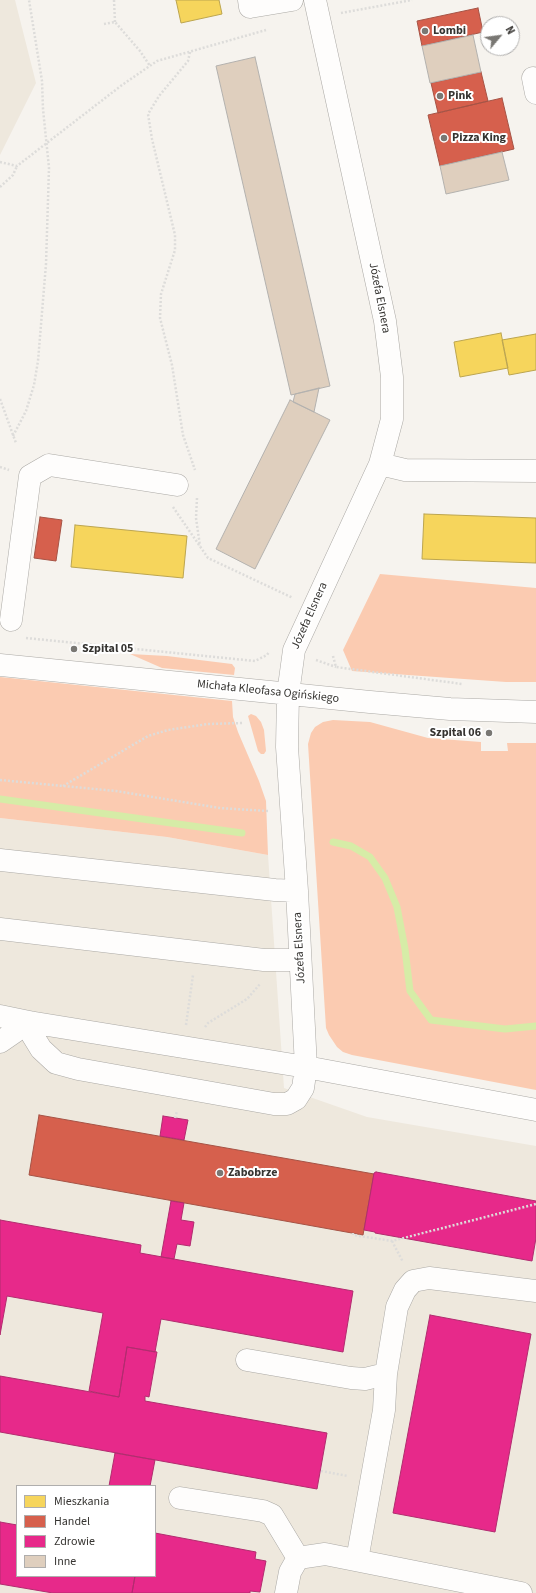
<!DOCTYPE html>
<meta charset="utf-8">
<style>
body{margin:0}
#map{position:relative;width:536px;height:1593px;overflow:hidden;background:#f6f3ee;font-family:"Source Sans 3",sans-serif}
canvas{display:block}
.legend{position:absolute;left:16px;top:1485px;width:140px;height:92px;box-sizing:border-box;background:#fff;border:1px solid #afaead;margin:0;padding:5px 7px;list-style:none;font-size:12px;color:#363431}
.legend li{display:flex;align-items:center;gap:8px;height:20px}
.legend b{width:20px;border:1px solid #afaead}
.north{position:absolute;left:480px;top:16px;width:40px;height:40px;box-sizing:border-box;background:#fff;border:1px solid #afaead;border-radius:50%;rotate:61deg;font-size:11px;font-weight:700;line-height:16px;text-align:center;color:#363431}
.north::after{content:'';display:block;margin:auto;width:14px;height:18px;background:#797773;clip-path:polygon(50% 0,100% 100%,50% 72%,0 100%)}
</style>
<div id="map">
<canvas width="536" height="1593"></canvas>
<ul class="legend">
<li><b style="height:11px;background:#f6d55c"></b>Mieszkania</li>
<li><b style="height:11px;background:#d6604d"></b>Handel</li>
<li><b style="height:11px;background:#e7298a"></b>Zdrowie</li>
<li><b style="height:11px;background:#dfcfbe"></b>Inne</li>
</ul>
<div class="north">N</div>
</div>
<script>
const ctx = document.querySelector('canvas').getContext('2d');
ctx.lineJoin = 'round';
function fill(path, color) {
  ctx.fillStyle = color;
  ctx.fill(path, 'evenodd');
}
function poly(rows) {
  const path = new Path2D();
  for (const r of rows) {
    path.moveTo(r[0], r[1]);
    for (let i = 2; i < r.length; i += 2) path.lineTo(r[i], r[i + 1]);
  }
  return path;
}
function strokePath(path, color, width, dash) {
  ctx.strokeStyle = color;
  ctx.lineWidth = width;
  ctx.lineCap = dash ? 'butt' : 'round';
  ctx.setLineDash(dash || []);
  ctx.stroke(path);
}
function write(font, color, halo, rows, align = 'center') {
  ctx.font = font + ' "Source Sans 3",sans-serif';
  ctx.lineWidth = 4;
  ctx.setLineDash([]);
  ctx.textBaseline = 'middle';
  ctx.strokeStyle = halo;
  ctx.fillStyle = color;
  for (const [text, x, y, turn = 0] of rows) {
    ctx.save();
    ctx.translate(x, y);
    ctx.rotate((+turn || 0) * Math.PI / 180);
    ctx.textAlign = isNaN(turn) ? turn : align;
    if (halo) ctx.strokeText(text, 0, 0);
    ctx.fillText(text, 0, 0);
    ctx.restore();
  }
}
fill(poly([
 [0,0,15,0,36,83,0,155],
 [0,818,167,837,268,855,284,1088,367,1117,536,1146,536,1593,0,1593],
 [17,1486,155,1486,155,1576,17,1576]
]), '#eee8dd');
fill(poly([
 [380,574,536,588,536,682,506,682,352,671,343,650],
 [130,654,167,656,232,664,235,668,234,675,162,668],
 [0,677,232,701,233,717,238,732,259,781,266,801,268,855,167,837,0,818],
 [251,714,256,716,261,722,264,730,266,751,264,754,261,754,258,751,248,716],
 [333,720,370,722,428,738,481,742,481,751,508,751,507,743,536,743,536,1090,352,1055,343,1052,337,1047,329,1035,326,1028,308,744,311,733,315,727,323,722]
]), '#fbcbb1');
const homes = poly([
 [176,0,219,0,222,14,181,23,176,0],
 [501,333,508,368,460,377,454,342,501,333],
 [536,334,536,370,509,375,502,340,536,334],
 [424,514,536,518,536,563,422,559,424,514],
 [75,525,187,536,183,578,71,567,75,525]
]);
fill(homes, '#f6d55c');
strokePath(homes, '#bca54f', 1);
const shops = poly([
 [478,8,483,32,422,46,417,21,478,8],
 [481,72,488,101,438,113,431,83,481,72],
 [502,98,514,149,440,166,428,115,502,98],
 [40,517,62,520,56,561,34,558,40,517],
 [39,1115,374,1174,363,1235,29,1175,39,1115]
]);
fill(shops, '#d6604d');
strokePath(shops, '#a65345', 1);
const health = poly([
 [163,1116,188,1120,184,1140,160,1136,163,1116],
 [376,1172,536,1201,536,1238,532,1261,375,1233,375,1232,364,1230,374,1173,376,1172],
 [171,1201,184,1203,181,1220,194,1222,190,1246,177,1244,174,1259,161,1257,171,1201],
 [0,1220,141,1245,140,1253,353,1291,343,1352,161,1319,155,1352,127,1347,119,1397,89,1391,103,1313,7,1296,0,1335,0,1220],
 [430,1315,531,1334,495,1532,393,1513,430,1315],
 [127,1347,157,1352,149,1397,145,1396,145,1401,327,1433,317,1489,0,1432,0,1376,119,1397,127,1347],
 [115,1453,155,1460,150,1486,109,1486,115,1453],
 [0,1522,17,1525,17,1576,135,1576,132,1593,53,1593,0,1584,0,1522],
 [155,1533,256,1552,255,1559,266,1561,260,1592,250,1591,250,1593,132,1593,135,1576,155,1576,155,1533]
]);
fill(health, '#e7298a');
strokePath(health, '#b22c6f', 1);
strokePath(poly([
 [0,799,242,833],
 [333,842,351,846,370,857,385,878,397,907,405,949,410,991,431,1020,505,1029,536,1026]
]), '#d6eca7', 7);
const building = poly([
 [473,35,481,72,430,83,422,46,473,35],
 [255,57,330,386,291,395,216,66,255,57],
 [502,152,509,180,446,194,440,166,502,152],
 [319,388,314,412,293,402,295,394,319,388],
 [290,400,330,420,255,569,216,549,290,400]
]);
fill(building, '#dfcfbe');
strokePath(building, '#b3b1ae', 1);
const minor = poly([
 [249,0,250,7,292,0],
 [315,0,385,321,392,377,392,419,380,464,294,650,288,694,287,747,297,891,306,1067,536,1110],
 [533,78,536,93],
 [380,464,405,470,536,471],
 [11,620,30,476,49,465,177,485],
 [0,665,370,702,450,709,536,712],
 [0,860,275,890,297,891],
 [0,929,264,960,300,960],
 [0,1016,29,1022,306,1067,303,1088,296,1099,287,1104,274,1104,78,1069,56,1063,41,1049,33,1036,29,1022,0,1042],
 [247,1360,351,1378,365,1379,386,1374],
 [180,1498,263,1511,272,1515,298,1558],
 [357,1560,384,1410,386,1374,397,1307,405,1290,413,1281,429,1278,536,1291],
 [286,1593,290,1572,298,1558,325,1554,521,1593]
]);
strokePath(minor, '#aba9a5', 23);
strokePath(poly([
 [114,0,115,22],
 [341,13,412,0],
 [104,24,115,22,140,51,150,66],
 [190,52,188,61,159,96,148,114,152,139,175,235,175,250,161,294,160,318,172,365,183,435,195,470],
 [0,162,17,166,122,85,157,61,266,30],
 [0,187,13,175,17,166],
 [0,399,16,443],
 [13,436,26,411,34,385,38,361,46,264,49,168,43,109,42,81,29,0],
 [0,467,9,470],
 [197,498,196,518,200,546],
 [173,507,208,558,293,598],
 [26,638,255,661,267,655,269,652],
 [333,656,336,667,462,684],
 [316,660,336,667],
 [0,780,116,791,220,808,268,811],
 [63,786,148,736,168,730,208,724,243,723],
 [186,1025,193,975],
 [205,1027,208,1023,247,999,260,984],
 [175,1118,177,1111],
 [353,1233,353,1235,392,1241,536,1204],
 [392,1241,403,1262],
 [321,1471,348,1476]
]), '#dddcda', 2.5, [2, 2]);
strokePath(minor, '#fefdfc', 22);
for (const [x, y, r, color] of [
 [425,31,4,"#797773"],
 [440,96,4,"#797773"],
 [444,138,4,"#797773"],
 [74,649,4,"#797773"],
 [489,733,4,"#797773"],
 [220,1173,4,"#797773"]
]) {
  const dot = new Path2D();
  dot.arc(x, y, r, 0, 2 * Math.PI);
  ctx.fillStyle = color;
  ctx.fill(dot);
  strokePath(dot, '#fff', 1.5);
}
write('bold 12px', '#363431', '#fff', [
 ["Lombi",433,31],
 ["Pink",448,96],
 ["Pizza King",452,138],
 ["Szpital 05",82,649],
 ["Szpital 06",481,733,"right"],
 ["Zabobrze",228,1173]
], 'left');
write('12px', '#363431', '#fff', [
 ["Józefa Elsnera",379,298,79],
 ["Józefa Elsnera",310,616,-66],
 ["Michała Kleofasa Ogińskiego",268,692,6],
 ["Józefa Elsnera",300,948,-93]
]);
</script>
